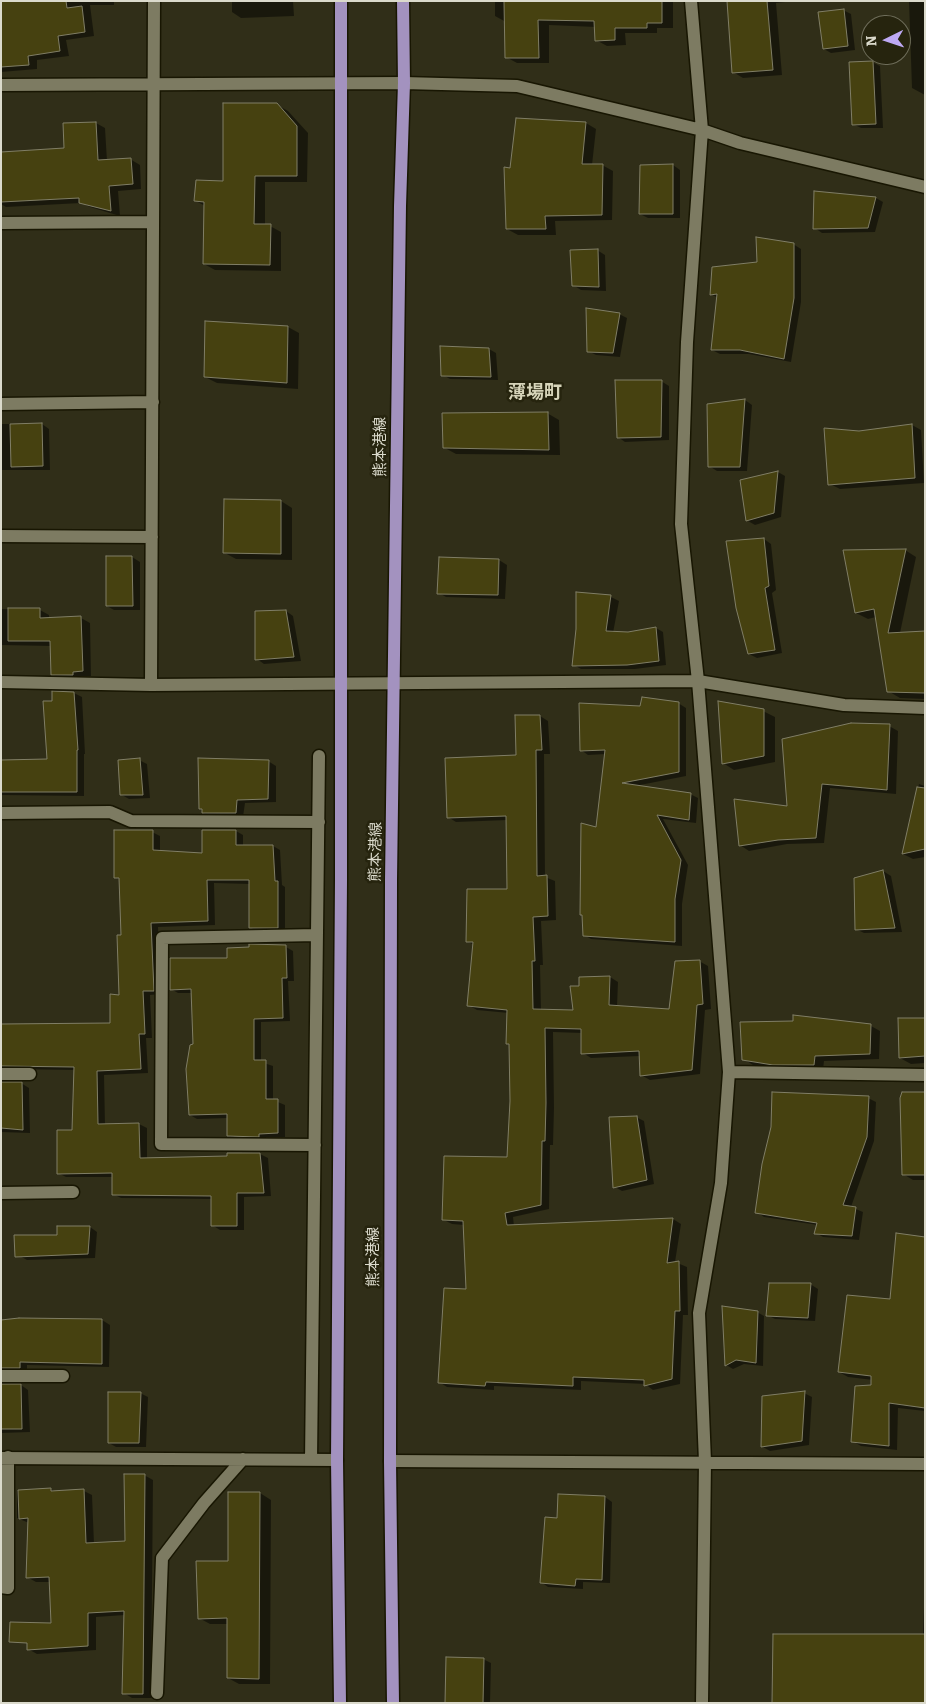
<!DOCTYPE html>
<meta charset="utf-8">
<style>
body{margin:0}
#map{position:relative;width:926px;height:1704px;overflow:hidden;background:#302e18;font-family:Bitter,serif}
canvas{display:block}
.frame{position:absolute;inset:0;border:2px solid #dbdacc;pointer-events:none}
.north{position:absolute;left:861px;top:15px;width:50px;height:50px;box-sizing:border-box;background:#26240e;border:1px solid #6e6d5a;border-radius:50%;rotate:266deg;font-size:14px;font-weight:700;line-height:20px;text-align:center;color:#dbdacc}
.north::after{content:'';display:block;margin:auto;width:18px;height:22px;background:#bea9f4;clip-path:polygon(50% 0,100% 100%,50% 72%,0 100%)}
</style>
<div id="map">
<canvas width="926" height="1704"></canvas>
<div class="frame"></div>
<div class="north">N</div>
</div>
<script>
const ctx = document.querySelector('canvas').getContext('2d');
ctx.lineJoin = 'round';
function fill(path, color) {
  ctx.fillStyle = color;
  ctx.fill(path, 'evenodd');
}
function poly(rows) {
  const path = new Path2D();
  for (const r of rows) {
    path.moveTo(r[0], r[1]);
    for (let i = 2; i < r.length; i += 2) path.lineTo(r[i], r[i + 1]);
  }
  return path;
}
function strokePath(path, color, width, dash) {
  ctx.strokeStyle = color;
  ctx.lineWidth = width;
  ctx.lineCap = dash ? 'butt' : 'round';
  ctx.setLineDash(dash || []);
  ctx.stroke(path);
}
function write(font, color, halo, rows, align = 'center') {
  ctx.font = font + ' Bitter,"Noto Sans JP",serif';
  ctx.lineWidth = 5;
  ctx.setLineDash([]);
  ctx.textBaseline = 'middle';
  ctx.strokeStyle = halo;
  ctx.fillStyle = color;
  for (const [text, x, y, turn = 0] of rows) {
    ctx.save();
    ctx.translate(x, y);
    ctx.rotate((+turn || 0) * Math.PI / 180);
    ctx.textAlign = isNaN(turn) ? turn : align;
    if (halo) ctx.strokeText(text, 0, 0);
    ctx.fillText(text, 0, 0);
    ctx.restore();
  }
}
fill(poly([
 [1,1,114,1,114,5,90,5,94,36,66,40,69,56,37,60,37,69,1,72],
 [232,1,293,1,294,16,241,18,232,12],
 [495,1,673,1,673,28,657,28,657,33,625,33,626,45,607,46,596,40,596,27,549,25,549,63,517,63,506,57,506,22,495,16],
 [728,1,794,1,776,3,782,75,743,78,733,72],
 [909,1,925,1,925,95,912,88],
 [843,10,851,14,855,50,831,53,824,49],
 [872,62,880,66,883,128,861,128,853,124],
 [276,104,288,111,308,133,307,182,265,182,265,226,270,226,281,232,281,271,215,270,204,264,205,206,196,201,224,183],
 [96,123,105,128,107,161,130,159,140,165,141,189,118,191,120,216,90,207,81,203,6,207,1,204,1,153,65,150],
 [586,123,596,129,592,165,602,165,613,171,612,220,555,221,556,235,518,235,507,229,511,169],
 [673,165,680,170,680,218,648,218,640,214],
 [815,193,876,198,883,202,875,232,822,233,815,228],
 [793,244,801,249,801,302,791,362,749,354,720,354,712,350,718,298,711,294,758,263],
 [597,250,605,255,606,291,581,290,573,285],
 [619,314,627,318,620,357,596,355,588,351],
 [206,322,288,327,299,333,298,389,217,383,205,377],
 [489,349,496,353,498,380,450,379,443,375],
 [661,381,669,386,669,440,625,442,618,437],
 [745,400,752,405,747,471,717,471,709,466],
 [547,413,559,420,560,455,456,454,445,448],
 [1,424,42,424,49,429,50,470,1,470],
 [912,425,921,430,924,483,840,489,830,484,859,432],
 [778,472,785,476,781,517,755,525,748,521,741,481],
 [281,501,292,508,292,560,236,559,225,553],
 [764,539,771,544,776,590,772,593,782,653,757,658,749,654],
 [905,550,916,557,900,633,925,632,925,699,900,698,888,691,876,617,868,619,856,613],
 [107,557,132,557,140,562,140,610,114,610,107,606],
 [440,559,499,560,507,565,505,599,446,597,439,593],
 [577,594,611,597,619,601,613,633,628,634,656,628,663,632,666,665,635,669,581,669,574,665,577,629],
 [1,609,40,610,49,615,49,618,81,618,90,623,91,676,81,676,82,680,61,679,52,674,51,646,1,645],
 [286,611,293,616,301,661,264,664,257,659],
 [74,693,82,697,85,754,84,754,84,796,1,795,1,751,2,762,48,760,53,702],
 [678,703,686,708,686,776,635,786,690,794,698,798,696,823,663,819,688,865,682,904,682,946,591,939,584,935,606,754,588,755,581,750,641,708],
 [763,711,775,717,775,762,734,770,723,763],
 [540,716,548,721,550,754,544,754,545,877,555,881,556,920,541,921,543,965,540,965,541,1010,574,1011,580,987,610,977,618,982,617,1007,670,1010,699,961,708,966,711,1009,705,1010,700,1074,650,1080,641,1075,640,1056,591,1058,583,1053,582,1033,553,1032,554,1108,553,1145,550,1145,549,1209,513,1217,514,1226,673,1219,681,1224,675,1262,687,1267,688,1315,683,1315,680,1384,653,1390,645,1384,581,1381,581,1390,494,1386,494,1390,447,1387,439,1382,467,1291,464,1225,452,1224,444,1220,508,1158,511,1101,509,1013,477,1010,468,1005,474,945,467,941,508,891,508,820,456,822,448,817,517,756],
 [889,726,898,731,896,794,830,788,824,843,787,844,749,851,740,845],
 [139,760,147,764,150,798,129,799,122,795],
 [268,761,276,766,276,802,245,803,243,817,211,817,203,813,200,808],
 [919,784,925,786,925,857,913,859,903,854],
 [236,831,243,835,243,846,273,846,280,850,282,885,285,887,285,931,258,932,250,927,250,884,214,883,215,925,158,927,161,994,150,995,152,1038,146,1038,148,1073,104,1075,105,1125,139,1124,147,1128,147,1159,229,1157,229,1154,260,1154,268,1158,271,1196,244,1197,244,1230,220,1230,212,1225,212,1199,121,1198,113,1194,113,1177,66,1177,58,1173,73,1132,75,1070,9,1069,1,1075,1,1025,112,1024,120,996,122,936,120,880,115,877,152,832,160,836,160,851,203,854],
 [883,871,891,876,902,932,864,933,856,929],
 [286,947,293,951,294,981,288,981,290,1021,261,1022,261,1062,273,1066,273,1100,285,1105,285,1137,266,1137,266,1140,236,1140,228,1136,228,1118,197,1119,190,1115,194,1046,192,993,178,993,171,989,229,959],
 [925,1019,925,1063,911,1064,900,1058],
 [871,1026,880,1031,879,1059,824,1061,823,1070,783,1069,753,1065,744,1059],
 [1,1082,21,1083,29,1088,30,1133,1,1132],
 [925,1094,925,1180,913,1180,903,1174],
 [868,1098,876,1102,874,1141,851,1207,863,1212,859,1240,823,1237,816,1233,818,1225,764,1217,757,1212],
 [636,1117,644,1121,654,1184,622,1191,615,1187],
 [90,1227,97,1232,95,1258,27,1260,20,1256,58,1236],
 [925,1238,925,1411,898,1408,897,1450,861,1446,852,1441,873,1386,873,1380,848,1377,839,1372,891,1301],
 [810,1284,818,1289,815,1321,775,1319,767,1315],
 [757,1312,764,1316,763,1366,744,1364,733,1369,726,1365],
 [102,1320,110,1325,109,1367,27,1365,27,1371,1,1377,1,1321],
 [1,1383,21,1385,28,1390,30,1432,1,1433],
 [140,1393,148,1397,146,1447,116,1447,109,1443],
 [804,1393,812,1397,809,1445,770,1451,763,1447],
 [144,1475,153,1480,151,1698,132,1698,124,1693,125,1615,96,1617,96,1650,37,1654,28,1649,52,1624,51,1582,36,1582,27,1577,29,1523,17,1518,17,1491,51,1489,56,1492,84,1491,92,1495,94,1544,126,1542],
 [1,1484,7,1488,7,1524,1,1525],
 [229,1493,260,1493,271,1500,270,1684,239,1684,228,1678,229,1624,210,1624,199,1618,229,1562],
 [559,1496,605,1497,612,1502,610,1583,583,1582,583,1589,548,1587,541,1582,558,1520],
 [925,1580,925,1703,923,1635],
 [483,1659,491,1663,490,1703,446,1703]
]), '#0007');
const building = poly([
 [1,1,66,1,67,8,82,6,85,32,58,36,60,51,28,56,29,65,1,67,1,1],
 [504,1,662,1,662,23,647,23,647,28,615,28,615,40,595,41,594,21,538,20,539,58,505,58,504,1],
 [727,1,767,1,773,70,732,73,727,1],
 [844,9,848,46,823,49,818,12,844,9],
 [873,61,876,124,852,125,849,62,873,61],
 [223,103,277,103,297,126,297,176,255,176,254,224,271,224,270,265,203,264,204,202,194,201,196,180,223,181,223,103],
 [516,118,586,122,582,164,603,164,602,215,545,216,546,229,506,229,504,167,510,168,516,118],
 [96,122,98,160,131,158,133,184,109,186,111,211,79,203,79,198,1,202,1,152,64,148,63,123,96,122],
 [673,164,673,214,639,214,640,165,673,164],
 [814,191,876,197,868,228,813,229,814,191],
 [756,237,794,243,794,298,784,359,740,350,711,350,717,294,710,295,712,267,757,262,756,237],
 [598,249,599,287,572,286,570,250,598,249],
 [586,308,620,313,613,353,587,352,586,308],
 [205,321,288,326,287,383,204,377,205,321],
 [440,346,489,348,491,377,441,376,440,346],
 [615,380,662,380,661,437,617,438,615,380],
 [745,399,740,467,708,467,707,404,745,399],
 [548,412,549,450,443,448,442,413,548,412],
 [42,423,43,466,11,467,10,424,42,423],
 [912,424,915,478,828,485,824,428,859,431,912,424],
 [778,471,774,513,746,521,740,480,778,471],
 [224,499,281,500,281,554,223,553,224,499],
 [764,538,769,586,765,588,775,650,748,654,736,608,726,541,764,538],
 [906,549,888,633,925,631,925,693,887,692,874,609,855,613,843,550,906,549],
 [106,556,132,556,133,606,106,606,106,556],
 [439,557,499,559,498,595,437,594,439,557],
 [576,592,611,595,606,631,628,632,656,627,659,661,627,665,572,666,576,629,576,592],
 [8,608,40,608,40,618,81,616,83,671,73,672,73,675,51,675,50,641,8,641,8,608],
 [286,610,294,657,255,660,255,611,286,610],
 [52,691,74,692,78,750,77,750,77,792,1,792,1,760,47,759,43,701,52,701,52,691],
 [642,697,679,702,679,772,622,783,691,793,689,820,657,815,681,860,675,899,675,942,583,936,582,915,580,915,581,823,596,827,605,750,580,751,579,703,640,706,642,697],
 [718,701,764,709,764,756,722,764,718,701],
 [515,715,540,715,542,750,536,750,537,876,547,875,548,916,533,917,535,961,532,961,533,1009,573,1010,570,986,579,986,579,977,610,976,609,1005,669,1009,675,961,700,960,703,1004,697,1005,692,1070,640,1076,639,1051,581,1054,581,1029,545,1028,546,1103,545,1141,542,1141,541,1205,505,1213,507,1225,673,1218,667,1263,679,1261,680,1311,675,1311,672,1379,644,1386,644,1380,573,1377,573,1386,486,1382,485,1386,438,1383,444,1288,466,1289,463,1221,442,1220,444,1156,507,1157,510,1101,509,1044,506,1044,507,1010,467,1006,473,942,466,942,467,889,507,889,506,816,447,818,445,758,516,755,515,715],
 [851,723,890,724,887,790,822,784,816,838,778,840,739,846,734,799,787,806,782,739,851,723],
 [140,758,143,795,120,795,118,760,140,758],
 [198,758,269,760,268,799,237,800,236,813,202,813,202,809,199,809,198,758],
 [917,787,925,788,925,849,902,854,917,787],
 [114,830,153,830,153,850,202,853,202,830,236,830,236,845,273,845,275,881,278,881,278,928,249,928,249,880,207,880,208,921,151,923,154,991,143,991,145,1034,139,1034,141,1069,97,1071,98,1124,139,1123,140,1158,227,1156,227,1153,260,1153,264,1193,237,1193,237,1226,211,1226,211,1196,112,1195,112,1173,57,1174,57,1130,72,1130,74,1067,1,1066,1,1024,110,1023,110,994,119,995,117,935,121,935,119,878,114,878,114,830],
 [883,870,895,928,855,930,854,878,883,870],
 [249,944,286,945,287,978,282,978,283,1018,254,1019,254,1060,266,1060,266,1099,278,1099,278,1133,259,1134,259,1137,227,1136,227,1114,189,1115,186,1069,190,1045,193,1044,191,989,170,990,170,958,227,958,227,948,249,947,249,944],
 [793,1015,871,1024,870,1054,815,1056,814,1065,773,1065,742,1060,740,1022,793,1021,793,1015],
 [898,1018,925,1018,925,1056,899,1058,898,1018],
 [1,1082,22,1082,23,1130,1,1128,1,1082],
 [772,1092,869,1096,867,1137,843,1205,856,1207,852,1236,814,1234,817,1223,755,1213,762,1164,771,1127,772,1092],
 [902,1092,925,1092,925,1175,902,1175,900,1098,902,1092],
 [637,1116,647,1180,613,1188,609,1117,637,1116],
 [57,1226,90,1226,88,1254,15,1257,14,1235,57,1235,57,1226],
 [896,1233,925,1237,925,1408,889,1403,889,1446,851,1442,855,1386,871,1385,871,1376,838,1372,847,1295,890,1299,896,1233],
 [769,1283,811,1283,808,1318,766,1316,769,1283],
 [722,1306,758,1311,756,1363,736,1360,725,1366,722,1306],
 [19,1318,102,1319,102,1364,20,1362,20,1368,1,1368,1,1320,19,1318],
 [1,1384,21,1384,22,1429,1,1429,1,1384],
 [805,1391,802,1441,761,1447,762,1396,805,1391],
 [108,1392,141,1392,139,1443,108,1443,108,1392],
 [124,1474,145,1474,143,1694,122,1694,124,1611,88,1613,88,1646,27,1650,27,1643,9,1642,10,1622,51,1623,49,1577,26,1578,28,1518,19,1519,18,1490,51,1488,51,1491,84,1489,86,1543,125,1541,124,1474],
 [228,1492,260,1492,259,1679,227,1678,227,1618,198,1619,196,1561,228,1561,228,1492],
 [558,1494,605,1496,602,1580,576,1579,575,1586,540,1583,545,1517,557,1518,558,1494],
 [773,1634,925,1634,925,1703,772,1703,773,1634],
 [446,1657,484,1658,483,1703,445,1703,446,1657]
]);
fill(building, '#464110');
strokePath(building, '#807e66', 1);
const minor = poly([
 [691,1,702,130,687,342,681,524,698,681,729,1072,721,1183,699,1313,705,1462,702,1703],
 [1,85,404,83,517,86,702,130,740,143,925,187],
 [1,223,153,222],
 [1,404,153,402],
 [1,536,152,537],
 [1,682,151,685,698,681,844,705,925,708],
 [151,685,154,1],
 [1,813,110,812,131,821,319,822],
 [729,1072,925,1075],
 [1,1074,30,1074],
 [315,1145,161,1144,162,938,317,935],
 [1,1193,73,1192],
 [1,1376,63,1376],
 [1,1458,337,1460],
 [311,1460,319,756],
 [390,1461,925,1464],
 [1,1587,8,1588,8,1457],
 [157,1693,162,1558,204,1503,243,1459]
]);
const major = poly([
 [340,1703,337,1460,341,879,341,1],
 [393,1703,390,1461,391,880,400,206,404,83,403,1]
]);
strokePath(minor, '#181602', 15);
strokePath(major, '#181602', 15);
strokePath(minor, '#7d7b62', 12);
strokePath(major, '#a392bf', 12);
write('15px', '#dbdacc', '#26240e', [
 ["熊本港線",381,447,-90],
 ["熊本港線",376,852,-89],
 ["熊本港線",374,1257,-90]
]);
write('bold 18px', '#d6d4b9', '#26240e', [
 ["薄場町",535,393]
]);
</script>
